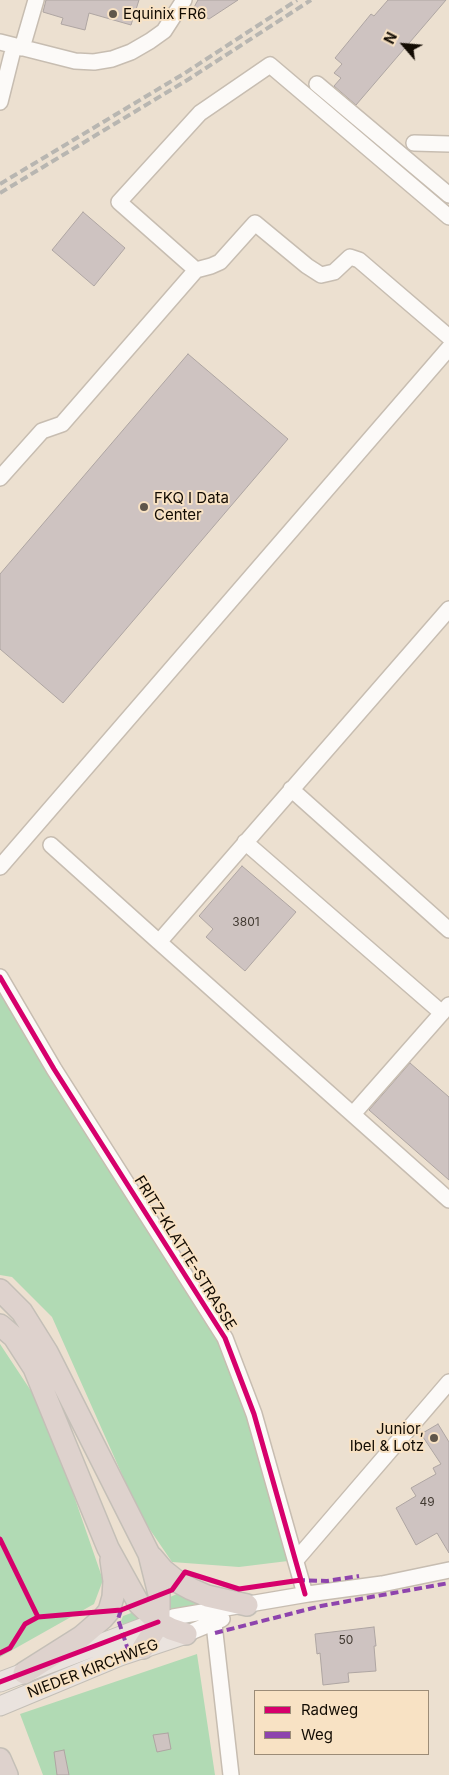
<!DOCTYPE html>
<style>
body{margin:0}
#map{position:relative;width:449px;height:1775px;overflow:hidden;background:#ece0d0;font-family:Inter,sans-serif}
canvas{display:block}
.legend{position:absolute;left:254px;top:1690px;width:175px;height:65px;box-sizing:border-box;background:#f8e2c4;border:1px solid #9c8c77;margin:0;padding:6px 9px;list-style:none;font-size:15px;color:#130c03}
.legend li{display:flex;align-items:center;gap:10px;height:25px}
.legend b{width:25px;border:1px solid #9c8c77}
.north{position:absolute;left:379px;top:20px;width:50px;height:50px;-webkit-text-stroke:4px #f8e2c4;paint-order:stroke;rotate:297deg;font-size:14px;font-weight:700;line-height:20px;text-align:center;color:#130c03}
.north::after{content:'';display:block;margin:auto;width:18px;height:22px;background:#130c03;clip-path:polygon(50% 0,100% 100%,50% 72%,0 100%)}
</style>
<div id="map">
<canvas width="449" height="1775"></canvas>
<ul class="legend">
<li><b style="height:6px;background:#d6006c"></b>Radweg</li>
<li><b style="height:6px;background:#8e44ad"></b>Weg</li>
</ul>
<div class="north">N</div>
</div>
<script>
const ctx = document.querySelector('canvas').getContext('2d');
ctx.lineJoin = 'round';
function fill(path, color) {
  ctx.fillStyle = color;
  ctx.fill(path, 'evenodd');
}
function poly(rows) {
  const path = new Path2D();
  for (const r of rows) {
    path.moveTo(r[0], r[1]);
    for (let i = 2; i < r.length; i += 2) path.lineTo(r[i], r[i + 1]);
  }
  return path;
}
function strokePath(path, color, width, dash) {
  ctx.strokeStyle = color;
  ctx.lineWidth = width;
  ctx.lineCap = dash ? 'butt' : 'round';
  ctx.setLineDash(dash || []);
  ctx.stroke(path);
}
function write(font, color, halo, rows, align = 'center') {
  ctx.font = font + ' Inter,sans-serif';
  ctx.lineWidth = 4;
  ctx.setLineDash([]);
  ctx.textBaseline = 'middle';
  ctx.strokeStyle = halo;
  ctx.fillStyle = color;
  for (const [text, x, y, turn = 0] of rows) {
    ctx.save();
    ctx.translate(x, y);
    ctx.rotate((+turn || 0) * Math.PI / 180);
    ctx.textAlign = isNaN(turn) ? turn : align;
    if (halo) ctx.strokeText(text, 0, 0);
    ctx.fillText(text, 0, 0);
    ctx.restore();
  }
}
fill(poly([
 [0,977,225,1338,296,1560,239,1567,172,1562,140,1515,52,1317,12,1277,0,1275],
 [0,1344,45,1412,103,1580,94,1604,0,1657],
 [181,1592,205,1602,166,1612,168,1598],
 [134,1612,141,1619,123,1625,121,1621,123,1616],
 [197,1654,215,1775,43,1775,20,1714]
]), '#b1dab4');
const building = poly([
 [46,0,139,0,131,25,89,13,85,30,61,24,63,18,43,12,46,0],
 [198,0,238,0,209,19,192,11,198,0],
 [388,0,446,0,356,105,334,86,341,78,334,73,342,64,335,58,371,14,374,16,388,0],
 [83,212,125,248,94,286,52,250,83,212],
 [188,354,288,439,63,703,0,649,0,574,188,354],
 [242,866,296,912,245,971,206,937,213,929,199,916,242,866],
 [410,1063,449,1097,449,1180,369,1110,410,1063],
 [438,1424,449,1442,449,1553,437,1533,416,1545,396,1508,416,1496,411,1488,436,1474,433,1468,441,1464,421,1434,438,1424],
 [374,1627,376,1646,374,1646,376,1671,348,1673,349,1682,323,1685,320,1653,317,1654,315,1634,374,1627],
 [168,1733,171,1749,157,1752,153,1735,168,1733],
 [64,1750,69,1775,57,1775,54,1752,64,1750]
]);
fill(building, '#cec3c1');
strokePath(building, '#aea5a2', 1);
const minor = poly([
 [0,42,75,61,94,62,112,59,131,52,150,41,164,31,184,0],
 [22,48,36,0],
 [317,84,449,195],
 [0,102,14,46],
 [414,143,449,144],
 [196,270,119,202,200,113,270,65,449,217],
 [0,478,42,431,62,424,196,270,211,266,220,262,255,223,307,266,321,275,334,272,350,257,359,260,449,337],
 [449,609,159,942,449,1200],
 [291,789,449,930],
 [245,842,442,1013],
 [51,845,159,942],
 [0,867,449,348],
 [0,977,54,1069,225,1338,254,1414,305,1594],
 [353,1114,449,1005],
 [296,1560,449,1382],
 [158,1622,173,1617,308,1594,382,1584,449,1570],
 [214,1624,231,1775],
 [186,1634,222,1619]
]);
const major = poly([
 [0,1682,158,1622],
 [0,1706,120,1656,186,1634]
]);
const highway = poly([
 [0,1290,22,1312,47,1352,149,1554,159,1594,159,1616,154,1631,143,1648],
 [0,1325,14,1337,34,1368,108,1548,139,1604,158,1622,171,1629,186,1634],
 [152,1557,163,1570,178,1582,191,1589,207,1596,247,1605],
 [24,1673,81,1637,103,1618,109,1611,113,1597,114,1581,111,1560],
 [0,1759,7,1775]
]);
strokePath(minor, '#c7bdb1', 18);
strokePath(major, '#c4bfb7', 21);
strokePath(highway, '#c4bfb7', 24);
strokePath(minor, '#fcfaf8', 15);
strokePath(major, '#eae3de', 19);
strokePath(highway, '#ded2cd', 21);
strokePath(poly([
 [0,184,185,73,297,0],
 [0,193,189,79,311,0]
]), '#b8b6b1', 4, [8, 4]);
strokePath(poly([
 [297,1580,327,1581,359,1576],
 [121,1610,118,1619,129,1653],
 [215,1633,321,1606,449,1583]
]), '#8e44ad', 4, [8, 4]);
strokePath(poly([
 [0,977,54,1069,225,1338,254,1414,305,1594],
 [0,1539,38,1617],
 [0,1653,10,1648,25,1624,38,1617,121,1610,172,1590,185,1572,239,1589,301,1580],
 [0,1682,158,1622]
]), '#d6006c', 5);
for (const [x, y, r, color] of [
 [113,14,5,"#5f564b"],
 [144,507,5,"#5f564b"],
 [434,1438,5,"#5f564b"]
]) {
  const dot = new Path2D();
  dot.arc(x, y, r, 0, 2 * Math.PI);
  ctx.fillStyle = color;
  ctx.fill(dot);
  strokePath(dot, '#f8e2c4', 2);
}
write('12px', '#423a32', null, [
 ["3801",246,922],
 ["49",427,1502],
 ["50",346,1640]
]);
write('15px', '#130c03', '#f8e2c4', [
 ["Equinix FR6",123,14],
 ["FKQ I Data",154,498],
 ["Center",154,515],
 ["Junior,",424,1429,"right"],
 ["Ibel & Lotz",424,1446,"right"]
], 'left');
write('15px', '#130c03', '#f8e2c4', [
 ["FRITZ-KLATTE-STRASSE",185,1253,58],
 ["NIEDER KIRCHWEG",93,1669,-21]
]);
</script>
